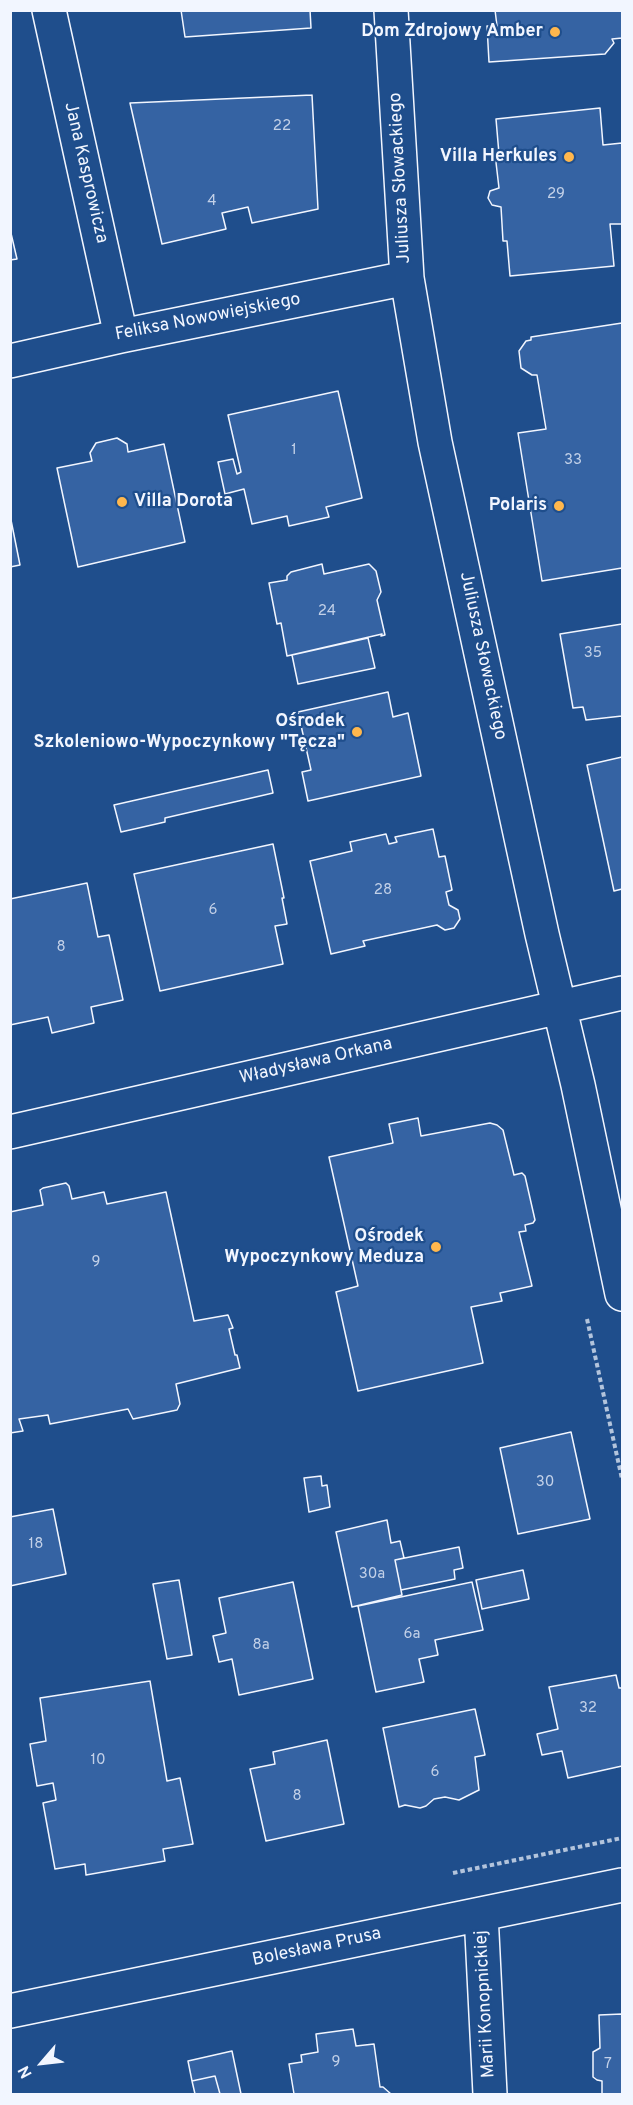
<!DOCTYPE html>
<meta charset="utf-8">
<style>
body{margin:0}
#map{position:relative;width:633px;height:2105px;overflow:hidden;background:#1f4e8c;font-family:Overpass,sans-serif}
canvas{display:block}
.frame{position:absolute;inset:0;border:12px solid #f2f6ff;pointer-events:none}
.north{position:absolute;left:12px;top:2033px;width:60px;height:60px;-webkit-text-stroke:4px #1f4e8c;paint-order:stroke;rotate:242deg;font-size:16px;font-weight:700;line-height:24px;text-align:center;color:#f2f6ff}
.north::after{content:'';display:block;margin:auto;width:21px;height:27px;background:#f2f6ff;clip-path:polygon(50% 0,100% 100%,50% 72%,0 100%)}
</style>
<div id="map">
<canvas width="633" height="2105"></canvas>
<div class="frame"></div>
<div class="north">N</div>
</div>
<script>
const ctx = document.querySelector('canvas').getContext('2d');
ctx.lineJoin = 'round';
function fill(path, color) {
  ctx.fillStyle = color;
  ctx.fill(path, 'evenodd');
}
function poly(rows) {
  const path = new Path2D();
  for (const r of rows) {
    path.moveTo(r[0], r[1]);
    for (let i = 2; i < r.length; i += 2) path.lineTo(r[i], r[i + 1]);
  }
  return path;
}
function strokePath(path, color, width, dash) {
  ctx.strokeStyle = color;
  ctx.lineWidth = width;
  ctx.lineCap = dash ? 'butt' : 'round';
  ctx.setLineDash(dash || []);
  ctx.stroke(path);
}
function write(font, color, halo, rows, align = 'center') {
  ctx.font = font + ' Overpass,sans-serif';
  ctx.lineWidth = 4.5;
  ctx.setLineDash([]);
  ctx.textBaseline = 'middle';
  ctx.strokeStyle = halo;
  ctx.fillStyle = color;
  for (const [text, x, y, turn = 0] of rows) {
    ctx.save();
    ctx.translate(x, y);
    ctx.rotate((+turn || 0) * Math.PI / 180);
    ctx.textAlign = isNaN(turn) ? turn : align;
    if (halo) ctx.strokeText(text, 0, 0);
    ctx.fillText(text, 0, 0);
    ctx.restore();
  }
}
const building = poly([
 [181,10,310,10,311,28,185,37,181,10],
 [495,10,622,10,622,38,612,39,614,43,605,54,489,62,487,26,497,26,495,10],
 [312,95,318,209,252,223,248,207,222,213,226,229,162,244,130,103,312,95],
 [600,108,603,145,622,143,622,224,610,224,614,266,510,276,507,241,503,241,501,207,492,205,488,198,490,191,499,188,495,154,499,154,496,119,600,108],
 [10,229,17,259,10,260,10,229],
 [622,323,622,568,542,581,518,433,546,429,537,375,532,375,521,368,519,351,526,341,531,340,531,337,622,323],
 [338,391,362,498,326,507,329,517,289,526,287,516,252,524,244,489,225,494,218,462,233,459,237,474,241,472,228,415,338,391],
 [117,438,127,444,128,452,164,444,185,542,78,567,57,468,92,461,90,453,96,443,117,438],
 [10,515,20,565,10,567,10,515],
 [322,564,324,574,369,564,376,571,381,592,377,600,385,635,381,636,382,634,287,656,281,623,277,624,269,583,287,580,287,576,291,572,322,564],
 [622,624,622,716,586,720,583,707,573,708,560,634,622,624],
 [368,638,375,668,298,684,292,655,368,638],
 [388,692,393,717,408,713,421,776,308,801,302,772,311,770,298,712,388,692],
 [622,757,622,889,614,891,587,765,622,757],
 [268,770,273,793,165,818,165,822,121,832,114,805,268,770],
 [433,829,439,857,445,856,452,890,446,892,449,905,458,910,460,919,454,928,445,930,437,925,363,941,365,946,331,954,310,861,352,851,350,842,386,834,389,844,397,842,395,837,433,829],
 [273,844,284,898,282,898,287,924,275,926,283,964,160,991,134,874,273,844],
 [87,883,98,937,109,935,123,1000,91,1007,94,1023,52,1033,48,1017,10,1025,10,899,87,883],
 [418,1118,421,1136,490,1123,497,1125,503,1130,514,1175,522,1173,525,1176,535,1220,533,1223,525,1225,526,1231,519,1232,532,1286,500,1293,502,1301,471,1307,483,1363,358,1391,336,1292,358,1286,329,1157,393,1143,389,1124,418,1118],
 [66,1183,69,1186,72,1199,104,1192,107,1204,166,1192,194,1321,228,1315,233,1328,229,1329,235,1355,237,1355,240,1368,176,1384,180,1404,177,1410,133,1419,128,1409,50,1424,48,1415,19,1419,23,1431,10,1433,10,1212,43,1205,40,1190,43,1188,66,1183],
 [571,1432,590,1519,518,1534,500,1448,571,1432],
 [321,1476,322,1486,327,1485,330,1507,309,1512,304,1478,321,1476],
 [53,1509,66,1574,10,1586,10,1517,53,1509],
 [387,1520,391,1543,400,1541,404,1558,395,1560,402,1595,352,1607,336,1532,387,1520],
 [459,1547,463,1568,454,1570,455,1579,401,1590,395,1560,459,1547],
 [523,1570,529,1599,482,1609,476,1580,523,1570],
 [179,1580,192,1655,167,1659,153,1584,179,1580],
 [293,1582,313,1679,239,1695,232,1659,219,1662,213,1636,226,1633,219,1598,293,1582],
 [472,1582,483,1630,435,1640,438,1655,419,1659,424,1682,376,1692,358,1606,472,1582],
 [616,1675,619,1688,622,1688,622,1766,568,1778,562,1751,542,1755,537,1734,558,1729,549,1687,616,1675],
 [150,1681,167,1781,180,1778,193,1844,163,1849,165,1861,86,1875,85,1864,55,1869,43,1803,56,1800,53,1783,37,1786,30,1744,46,1741,40,1698,150,1681],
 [475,1709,485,1755,475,1757,479,1790,459,1800,445,1797,434,1799,426,1806,420,1808,405,1805,399,1807,383,1728,475,1709],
 [327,1740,344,1824,266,1841,250,1769,275,1764,273,1752,327,1740],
 [622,2014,622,2094,602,2094,602,2081,597,2080,593,2077,593,2052,600,2048,599,2015,622,2014],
 [353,2029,356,2046,374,2044,380,2087,383,2087,391,2094,294,2094,289,2064,302,2062,301,2055,318,2052,316,2034,353,2029],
 [232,2051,241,2094,220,2094,215,2076,192,2081,188,2061,232,2051],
 [215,2076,220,2094,195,2094,192,2081,215,2076]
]);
fill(building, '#3563a3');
strokePath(building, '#f2f6ff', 1.5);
const minor = poly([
 [49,10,121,336],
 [391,10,407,278,435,442,542,934,578,1085,622,1294],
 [10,361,121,336,407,278],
 [10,1132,622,993],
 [481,1914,490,2094],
 [10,2011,622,1885]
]);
strokePath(minor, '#f2f6ff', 36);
strokePath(poly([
 [587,1319,622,1479],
 [453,1873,622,1838]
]), '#b3c4dc', 4, [4.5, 3]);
strokePath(minor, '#1f4e8c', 33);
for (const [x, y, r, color] of [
 [555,32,6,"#ffb74d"],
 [569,157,6,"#ffb74d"],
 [122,502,6,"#ffb74d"],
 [559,506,6,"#ffb74d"],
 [357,732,6,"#ffb74d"],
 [436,1247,6,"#ffb74d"]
]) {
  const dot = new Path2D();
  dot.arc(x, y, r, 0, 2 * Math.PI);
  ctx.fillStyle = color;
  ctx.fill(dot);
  strokePath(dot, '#1f4e8c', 2);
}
write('15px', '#c3d1e8', null, [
 ["22",282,127],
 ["29",556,195],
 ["4",212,202],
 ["1",294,451],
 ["33",573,461],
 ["24",327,612],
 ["35",593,654],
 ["28",383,891],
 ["6",213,911],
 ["8",61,948],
 ["9",96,1263],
 ["30",545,1483],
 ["18",36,1545],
 ["30a",372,1575],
 ["6a",412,1635],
 ["8a",261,1646],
 ["32",588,1709],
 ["10",98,1761],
 ["6",435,1773],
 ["8",297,1797],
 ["9",336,2063],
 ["7",608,2065]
]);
write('bold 18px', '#f2f6ff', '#1f4e8c', [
 ["Dom Zdrojowy Amber",543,32],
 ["Villa Herkules",557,157],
 ["Villa Dorota",134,502,"left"],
 ["Polaris",547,506],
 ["Ośrodek",345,722],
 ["Szkoleniowo-Wypoczynkowy \"Tęcza\"",345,743],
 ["Ośrodek",424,1237],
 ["Wypoczynkowy Meduza",424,1258]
], 'right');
write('18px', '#f2f6ff', '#1f4e8c', [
 ["Jana Kasprowicza",85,173,77],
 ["Juliusza Słowackiego",401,178,-93],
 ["Feliksa Nowowiejskiego",208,318,-11],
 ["Juliusza Słowackiego",482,656,78],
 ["Władysława Orkana",316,1062,-13],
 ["Bolesława Prusa",317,1948,-12],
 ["Marii Konopnickiej",486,2004,-93]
]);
</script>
